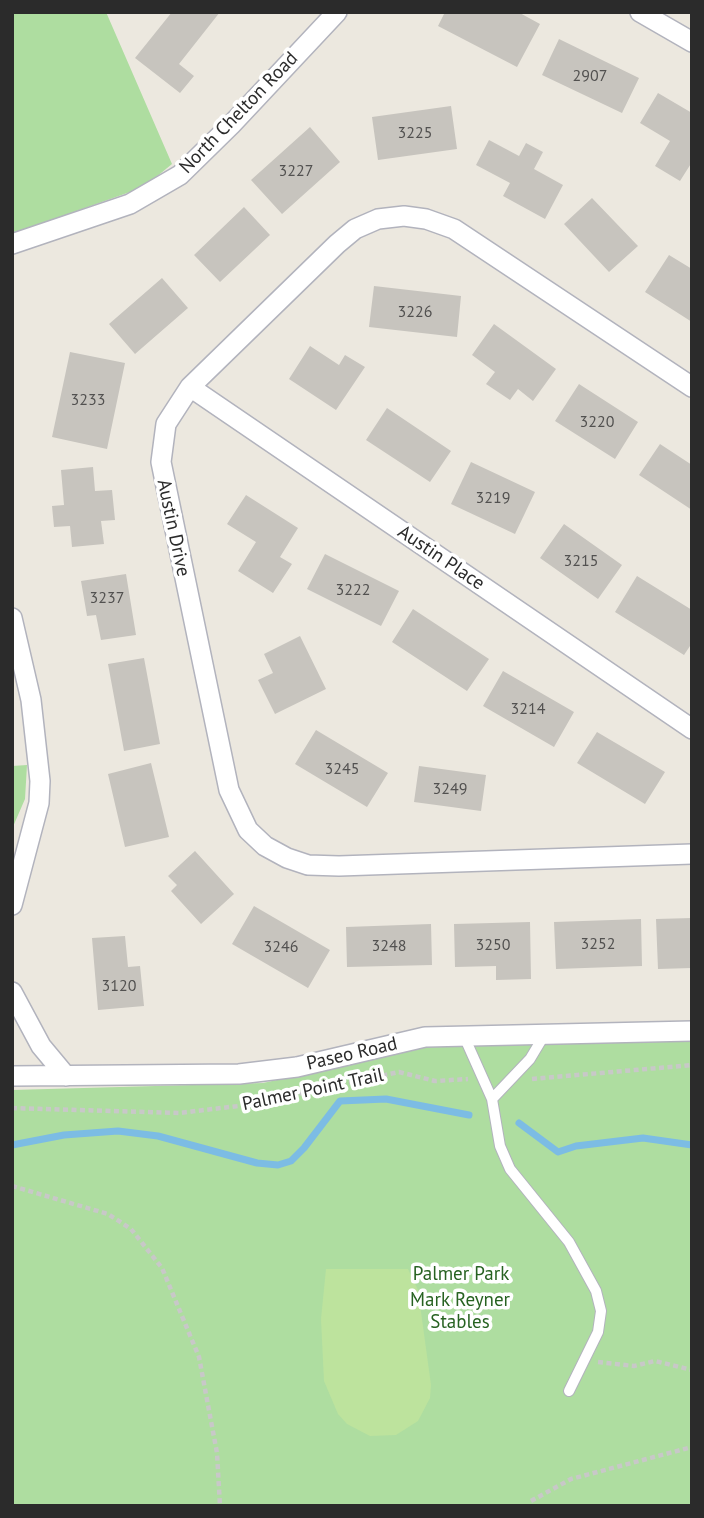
<!DOCTYPE html>
<style>
body{margin:0}
#map{position:relative;width:704px;height:1518px;overflow:hidden;background:#ece8df;font-family:"PT Sans",sans-serif}
canvas{display:block}
.frame{position:absolute;inset:0;border:14px solid #2b2b2b;pointer-events:none}
</style>
<div id="map">
<canvas width="704" height="1518"></canvas>
<div class="frame"></div>
</div>
<script>
const ctx = document.querySelector('canvas').getContext('2d');
ctx.lineJoin = 'round';
function fill(path, color) {
  ctx.fillStyle = color;
  ctx.fill(path, 'evenodd');
}
function poly(rows) {
  const path = new Path2D();
  for (const r of rows) {
    path.moveTo(r[0], r[1]);
    for (let i = 2; i < r.length; i += 2) path.lineTo(r[i], r[i + 1]);
  }
  return path;
}
function strokePath(path, color, width, dash) {
  ctx.strokeStyle = color;
  ctx.lineWidth = width;
  ctx.lineCap = dash ? 'butt' : 'round';
  ctx.setLineDash(dash || []);
  ctx.stroke(path);
}
function write(font, color, halo, rows, align = 'center') {
  ctx.font = font + ' "PT Sans",sans-serif';
  ctx.lineWidth = 7;
  ctx.setLineDash([]);
  ctx.textBaseline = 'middle';
  ctx.strokeStyle = halo;
  ctx.fillStyle = color;
  for (const [text, x, y, turn = 0] of rows) {
    ctx.save();
    ctx.translate(x, y);
    ctx.rotate((+turn || 0) * Math.PI / 180);
    ctx.textAlign = isNaN(turn) ? turn : align;
    if (halo) ctx.strokeText(text, 0, 0);
    ctx.fillText(text, 0, 0);
    ctx.restore();
  }
}
fill(poly([
 [12,12,106,12,172,164,144,187,12,234],
 [27,765,25,799,12,829,12,766],
 [692,1039,692,1506,12,1506,12,1090,263,1083,436,1045]
]), '#aedda0');
fill(poly([
 [326,1269,408,1269,418,1290,431,1385,430,1398,418,1421,396,1435,370,1436,347,1424,338,1414,324,1381,321,1319]
]), '#bde39d');
strokePath(poly([
 [519,1123,558,1152,576,1146,643,1138,692,1145],
 [12,1145,64,1135,118,1131,158,1136,257,1163,278,1165,291,1161,304,1148,340,1101,386,1099,469,1115]
]), '#7cbce4', 7);
fill(poly([
 [172,12,220,12,179,64,194,76,180,93,135,58],
 [445,12,518,12,540,24,517,67,438,26],
 [559,39,639,78,622,113,542,75],
 [658,93,692,113,692,162,680,181,655,166,670,141,640,123],
 [451,106,457,149,378,160,372,117],
 [310,127,340,162,282,214,251,180],
 [489,140,519,156,526,143,543,152,534,169,563,185,545,219,503,196,510,183,476,165],
 [592,198,638,246,609,272,564,224],
 [244,207,270,235,220,282,194,255],
 [669,255,692,269,692,322,645,292],
 [162,278,188,308,135,354,109,324],
 [374,286,461,296,457,337,369,327],
 [494,324,556,369,533,401,518,389,510,400,486,384,495,372,472,355],
 [310,346,339,365,345,355,365,367,336,410,289,379],
 [70,352,125,363,107,449,52,437],
 [579,384,638,422,615,459,555,421],
 [387,408,451,451,430,482,366,440],
 [660,444,692,465,692,510,639,475],
 [471,462,535,492,515,534,451,504],
 [93,467,95,491,112,490,115,520,101,521,104,544,72,547,70,526,54,527,52,506,64,505,61,470],
 [246,495,298,528,280,557,292,564,273,593,238,571,256,542,227,524],
 [564,524,622,565,598,599,540,558],
 [325,554,399,591,381,626,307,589],
 [126,574,136,635,101,640,96,615,87,616,81,581],
 [637,576,692,610,692,643,684,655,615,612],
 [413,609,489,659,467,691,392,642],
 [300,636,326,689,275,714,258,680,273,673,264,654],
 [144,658,160,744,124,751,108,664],
 [503,671,574,712,554,747,483,706],
 [316,730,388,773,367,807,295,764],
 [597,732,665,772,645,804,577,763],
 [151,763,169,837,125,847,108,774],
 [419,766,486,775,481,811,414,802],
 [195,851,234,894,201,924,171,891,177,885,168,876],
 [254,906,330,950,308,988,232,944],
 [692,918,692,968,658,969,656,919],
 [641,919,642,966,556,969,554,922],
 [530,922,531,979,496,980,496,966,455,967,454,924],
 [431,924,432,965,347,967,346,927],
 [125,936,128,967,140,966,144,1006,98,1010,92,938]
]), '#c7c4be');
const lane = poly([
 [463,1034,492,1099,500,1146,510,1169,569,1242,596,1291,601,1311,598,1332,569,1391],
 [492,1099,530,1059,545,1034]
]);
const street = poly([
 [640,12,692,42],
 [12,244,130,204,180,175,231,125,337,12],
 [190,387,692,729],
 [692,387,454,229,426,219,404,216,378,219,355,229,337,244,190,387,166,424,161,462,229,790,248,830,265,846,287,858,308,865,339,866,692,854],
 [12,618,31,700,40,781,39,803,12,905],
 [12,992,41,1046,66,1076],
 [12,1076,239,1074,297,1067,425,1037,692,1031]
]);
strokePath(lane, '#b2b3bd', 12);
strokePath(street, '#b2b3bd', 22);
strokePath(poly([
 [532,1079,692,1065],
 [12,1108,179,1113,247,1105,399,1072,435,1081,468,1079],
 [12,1186,108,1214,131,1229,162,1268,199,1357,217,1453,220,1506],
 [598,1362,634,1366,655,1361,692,1370],
 [531,1501,571,1479,692,1447]
]), '#c8c8c8', 4.5, [5, 3.5]);
strokePath(lane, '#fff', 10);
strokePath(street, '#fff', 19);
write('16px', '#525150', null, [
 ["2907",590,76],
 ["3225",415,133],
 ["3227",296,171],
 ["3226",415,312],
 ["3233",88,400],
 ["3220",597,422],
 ["3219",493,498],
 ["3215",581,561],
 ["3222",353,590],
 ["3237",107,598],
 ["3214",528,709],
 ["3245",342,769],
 ["3249",450,789],
 ["3252",598,944],
 ["3250",493,945],
 ["3248",389,946],
 ["3246",281,947],
 ["3120",119,986]
]);
write('19px', '#2b2b2b', '#fff', [
 ["North Chelton Road",239,113,-46],
 ["Austin Drive",173,528,78],
 ["Austin Place",441,558,34],
 ["Paseo Road",352,1054,-13],
 ["Palmer Point Trail",313,1090,-12]
]);
write('19px', '#276221', '#fff', [
 ["Palmer Park",461,1275],
 ["Mark Reyner",460,1301],
 ["Stables",460,1323]
]);
</script>
